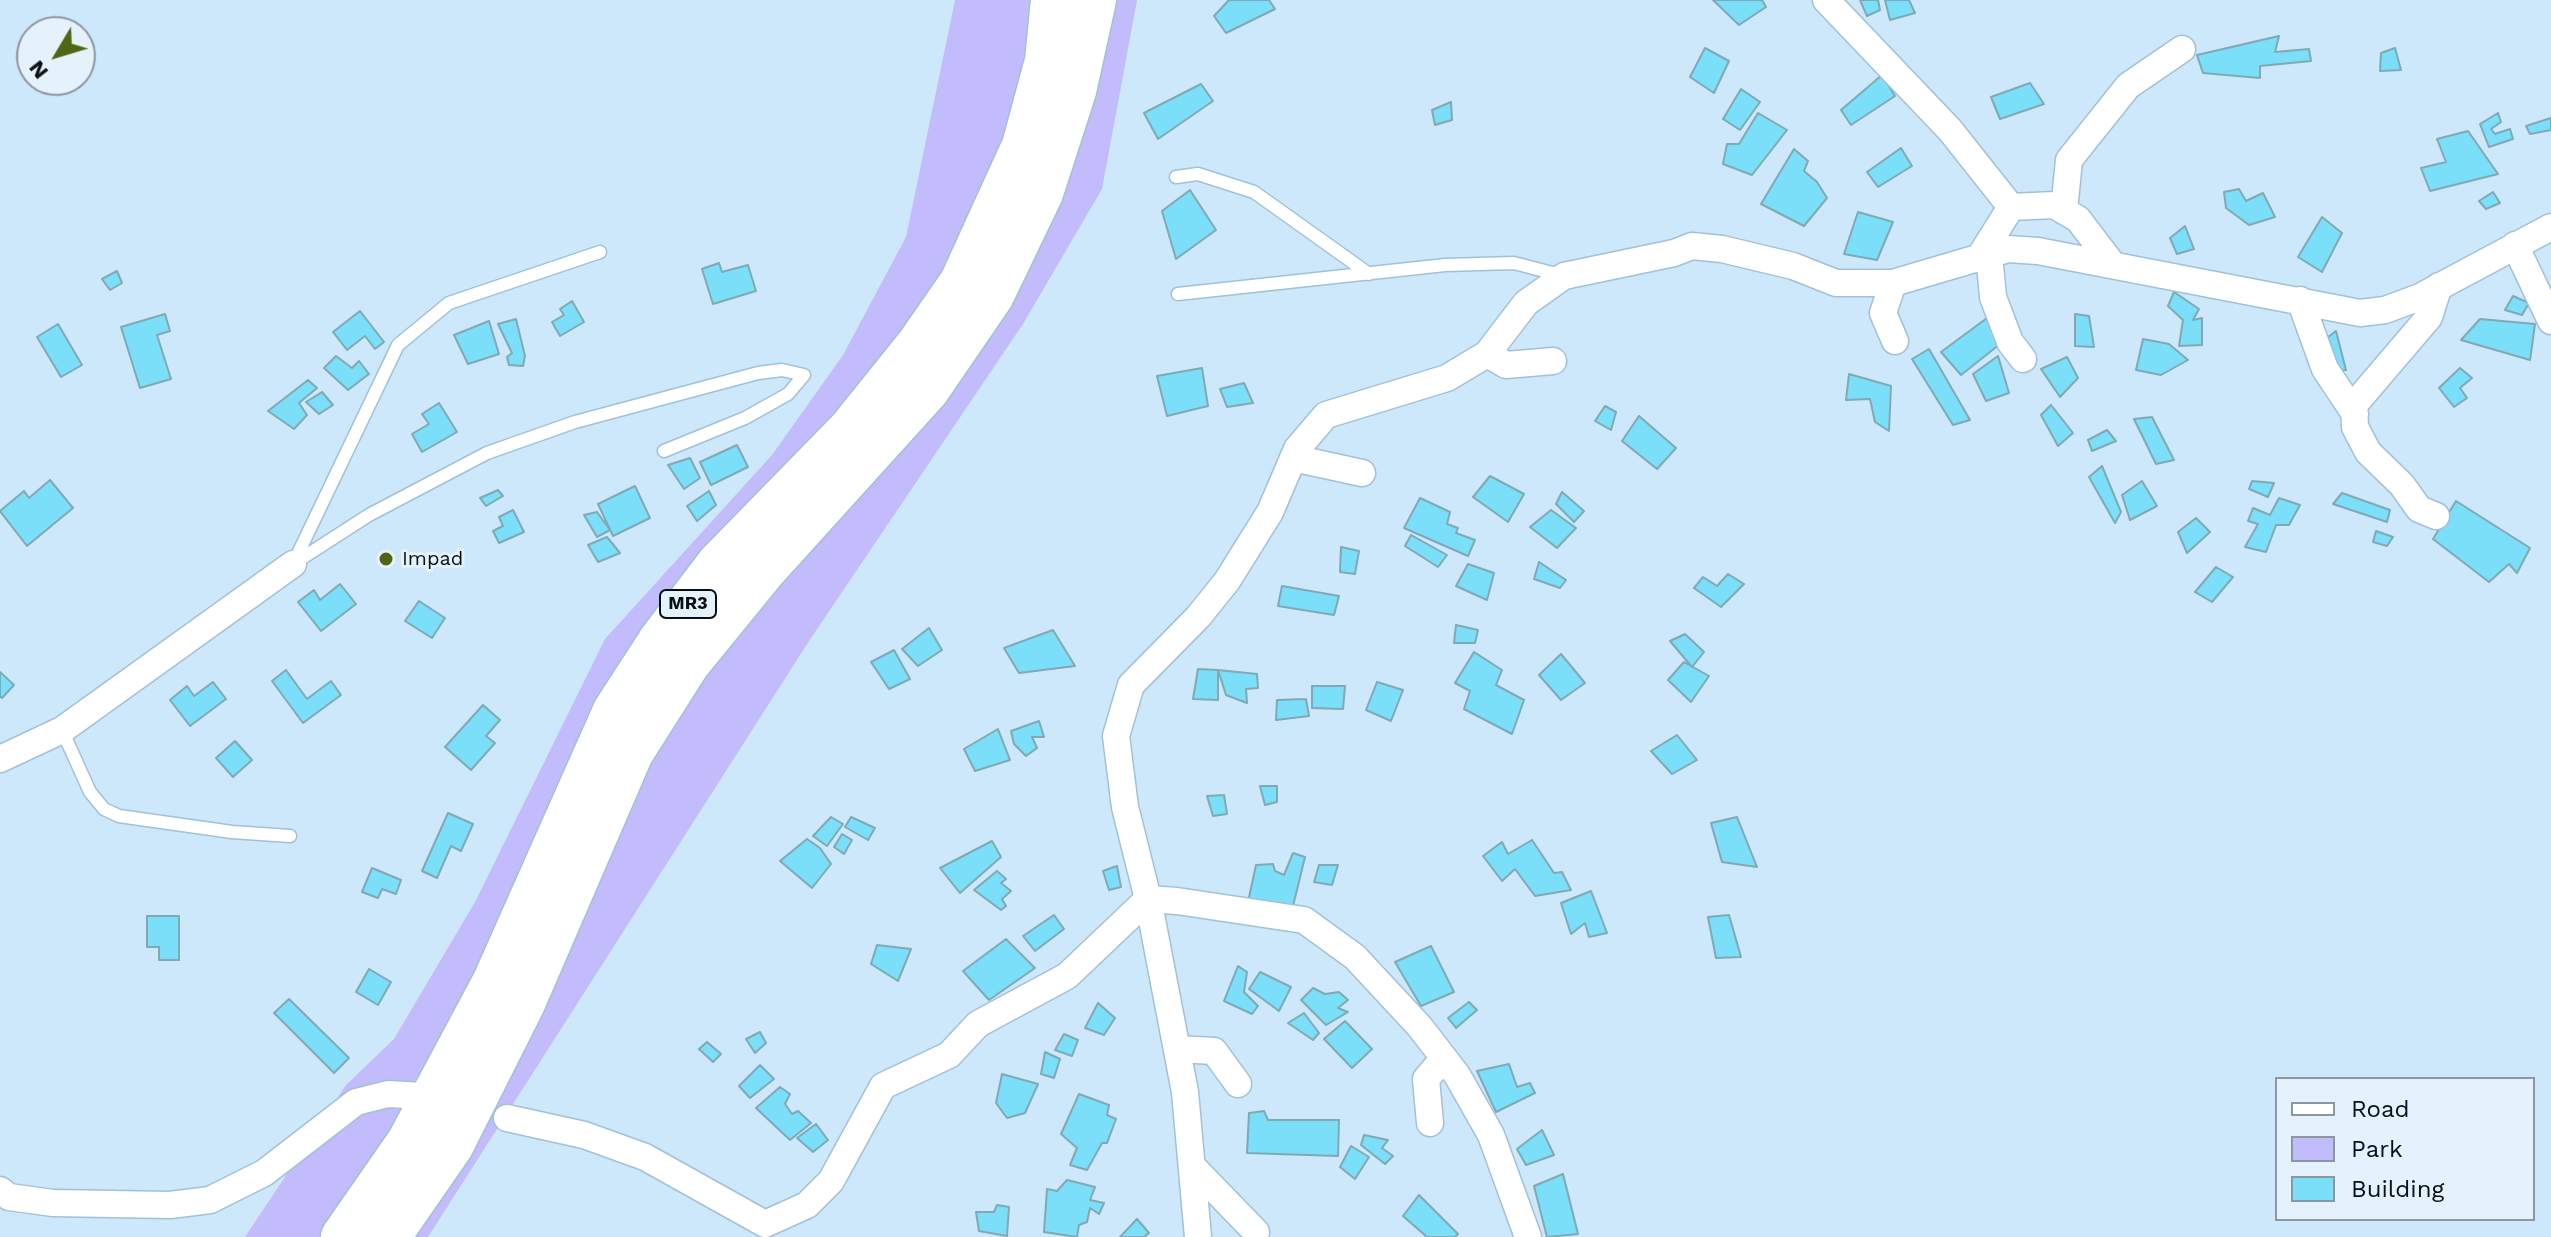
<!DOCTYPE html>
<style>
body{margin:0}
#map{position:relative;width:2551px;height:1237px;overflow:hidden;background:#cde7fb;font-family:"Work Sans",sans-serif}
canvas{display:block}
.legend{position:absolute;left:2275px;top:1077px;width:260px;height:144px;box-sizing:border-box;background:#e5f2fc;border:2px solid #8b98a1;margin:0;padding:10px 14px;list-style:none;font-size:24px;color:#051018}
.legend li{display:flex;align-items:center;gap:16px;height:40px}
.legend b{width:40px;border:2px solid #8b98a1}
.north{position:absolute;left:16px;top:16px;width:80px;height:80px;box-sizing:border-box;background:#e5f2fc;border:2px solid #8b98a1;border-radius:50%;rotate:232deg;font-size:22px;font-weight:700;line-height:32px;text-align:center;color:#051018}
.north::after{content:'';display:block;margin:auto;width:28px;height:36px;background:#516614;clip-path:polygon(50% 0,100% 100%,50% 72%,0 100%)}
</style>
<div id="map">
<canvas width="2551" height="1237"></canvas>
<ul class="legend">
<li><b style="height:10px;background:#fff"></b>Road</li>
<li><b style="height:22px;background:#c2bcfd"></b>Park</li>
<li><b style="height:22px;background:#7cdffa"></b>Building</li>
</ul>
<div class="north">N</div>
</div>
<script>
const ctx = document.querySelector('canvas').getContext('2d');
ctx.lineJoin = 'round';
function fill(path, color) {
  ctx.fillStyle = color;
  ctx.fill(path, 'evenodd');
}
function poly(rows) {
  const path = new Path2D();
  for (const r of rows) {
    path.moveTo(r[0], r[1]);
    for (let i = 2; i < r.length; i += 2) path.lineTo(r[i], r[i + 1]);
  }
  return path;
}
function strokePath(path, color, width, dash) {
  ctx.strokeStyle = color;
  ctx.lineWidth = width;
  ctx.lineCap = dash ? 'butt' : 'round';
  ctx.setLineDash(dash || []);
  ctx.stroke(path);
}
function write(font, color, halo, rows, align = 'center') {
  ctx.font = font + ' "Work Sans",sans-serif';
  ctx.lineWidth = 6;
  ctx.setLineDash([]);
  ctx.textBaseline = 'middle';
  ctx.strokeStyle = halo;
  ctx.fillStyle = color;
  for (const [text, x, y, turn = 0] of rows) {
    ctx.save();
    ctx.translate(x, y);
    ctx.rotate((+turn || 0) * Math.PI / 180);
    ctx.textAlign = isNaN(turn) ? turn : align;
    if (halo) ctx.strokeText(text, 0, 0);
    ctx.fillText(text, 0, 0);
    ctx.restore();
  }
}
fill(poly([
 [955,0,1137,0,1102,189,1023,324,811,638,428,1237,245,1237,346,1085,394,1039,475,902,605,639,772,455,843,355,906,237]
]), '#c2bcfd');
const building = poly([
 [1229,0,1269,0,1275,9,1226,33,1214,16,1229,0],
 [1713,0,1762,0,1766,7,1739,25,1713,0],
 [1860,0,1878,0,1880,10,1867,16,1860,0],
 [1885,0,1909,0,1915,13,1890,20,1885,0],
 [2279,36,2275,52,2309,49,2311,61,2260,66,2260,78,2203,73,2197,55,2279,36],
 [1705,48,1729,61,1714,93,1690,77,1705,48],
 [2395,48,2401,70,2380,71,2381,53,2395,48],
 [1882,75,1895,96,1851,125,1841,110,1882,75],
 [2030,83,2044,104,2000,119,1991,97,2030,83],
 [1201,84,1213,101,1158,139,1144,113,1201,84],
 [1741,89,1760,102,1740,130,1723,119,1741,89],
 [1451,102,1452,120,1435,125,1432,110,1451,102],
 [1758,113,1787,130,1752,175,1723,164,1727,144,1739,144,1758,113],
 [2498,113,2501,122,2491,129,2495,134,2510,129,2513,139,2489,147,2480,124,2498,113],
 [2551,118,2551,130,2530,134,2526,126,2551,118],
 [2468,131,2498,174,2430,191,2421,168,2446,162,2437,139,2468,131],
 [1901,148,1912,166,1878,187,1867,172,1901,148],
 [1794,149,1808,161,1804,171,1817,182,1827,198,1804,226,1761,204,1794,149],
 [2239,189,2246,201,2263,193,2275,217,2249,225,2226,208,2224,192,2239,189],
 [1190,190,1216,230,1176,259,1162,211,1190,190],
 [2493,192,2500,203,2486,209,2479,201,2493,192],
 [1858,212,1893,222,1877,260,1844,254,1858,212],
 [2322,217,2342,233,2322,272,2298,257,2322,217],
 [2185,226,2194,249,2177,254,2170,238,2185,226],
 [719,263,722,272,748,265,756,291,713,304,702,269,719,263],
 [117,271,122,283,110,290,102,279,117,271],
 [2174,292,2199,309,2193,320,2202,318,2202,345,2179,346,2183,320,2168,306,2174,292],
 [2513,296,2529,303,2522,315,2505,310,2513,296],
 [572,301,584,322,560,336,552,322,564,315,560,309,572,301],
 [360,311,384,342,375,349,365,336,347,350,333,332,360,311],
 [165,314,170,331,157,335,171,379,140,388,121,327,165,314],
 [2075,314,2089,316,2094,347,2075,346,2075,314],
 [1987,318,2000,344,1961,375,1941,352,1987,318],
 [516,319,525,356,523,366,509,365,507,357,512,353,498,324,516,319],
 [2480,319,2535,324,2530,360,2461,340,2480,319],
 [489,321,499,354,468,364,454,335,489,321],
 [58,324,82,365,61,377,37,337,58,324],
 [2336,331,2346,370,2335,371,2327,338,2336,331],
 [2143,339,2169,344,2188,360,2161,375,2136,370,2143,339],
 [1929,349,1970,420,1953,425,1912,359,1929,349],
 [336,356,352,368,359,361,369,374,348,390,324,368,336,356],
 [1998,356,2009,393,1986,401,1973,374,1998,356],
 [2067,357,2078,378,2060,397,2041,369,2067,357],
 [1202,368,1208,406,1167,416,1157,376,1202,368],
 [2460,368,2472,378,2460,388,2467,398,2454,407,2439,388,2460,368],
 [1849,374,1891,386,1889,431,1875,422,1870,399,1846,400,1849,374],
 [308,380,317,388,299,403,307,415,294,429,268,411,308,380],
 [1244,383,1253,403,1227,407,1220,389,1244,383],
 [322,392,333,405,319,414,306,402,322,392],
 [439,403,457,432,422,452,412,434,429,424,422,414,439,403],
 [2051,405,2073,433,2058,446,2041,415,2051,405],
 [1605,406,1616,412,1611,430,1595,421,1605,406],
 [1639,416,1676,448,1657,469,1622,441,1639,416],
 [2152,417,2174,460,2156,464,2134,419,2152,417],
 [2107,430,2116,441,2092,451,2088,440,2107,430],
 [737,445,748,467,711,485,700,462,737,445],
 [690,458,700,478,684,489,668,465,690,458],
 [2102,466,2121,512,2115,523,2089,477,2102,466],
 [1490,476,1524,494,1508,522,1473,497,1490,476],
 [50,480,73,508,27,546,0,511,24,491,29,498,50,480],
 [2142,481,2157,506,2130,520,2122,495,2142,481],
 [2252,481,2274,483,2268,497,2249,489,2252,481],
 [635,486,650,518,613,536,598,504,635,486],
 [498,490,503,496,486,506,480,498,498,490],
 [709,491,716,505,697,521,687,506,709,491],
 [1562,492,1584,511,1574,522,1556,504,1562,492],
 [2342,493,2390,510,2387,522,2333,504,2342,493],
 [1420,498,1450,512,1447,524,1458,528,1456,533,1475,540,1468,556,1404,528,1420,498],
 [2279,498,2300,505,2289,525,2276,525,2266,552,2245,547,2258,524,2248,521,2253,508,2270,515,2279,498],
 [2456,501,2530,548,2517,573,2509,564,2489,582,2433,539,2456,501],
 [513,510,524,532,499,543,493,531,503,526,499,517,513,510],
 [1551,510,1576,528,1557,548,1530,527,1551,510],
 [597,512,610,530,597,537,584,515,597,512],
 [2196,518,2210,532,2187,553,2178,532,2196,518],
 [2376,531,2393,537,2387,546,2373,542,2376,531],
 [1411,535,1447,555,1438,567,1405,546,1411,535],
 [607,537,620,553,598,562,588,545,607,537],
 [1341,547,1359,551,1355,574,1340,572,1341,547],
 [1539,562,1566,580,1560,588,1534,579,1539,562],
 [1468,564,1494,573,1487,600,1456,586,1468,564],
 [2216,567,2233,577,2212,602,2195,592,2216,567],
 [1728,574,1744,584,1721,607,1694,588,1703,577,1717,586,1728,574],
 [340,584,356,604,321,631,298,602,314,590,320,600,340,584],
 [1282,586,1339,596,1334,615,1278,606,1282,586],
 [419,601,445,618,432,638,405,621,419,601],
 [1456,625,1478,630,1475,643,1454,643,1456,625],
 [929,628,942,650,918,666,902,649,929,628],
 [1053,630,1075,666,1019,673,1004,648,1053,630],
 [1685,634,1704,652,1692,667,1670,641,1685,634],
 [894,650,910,679,889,689,871,662,894,650],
 [1474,652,1502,670,1496,685,1524,700,1512,734,1464,709,1470,691,1455,683,1474,652],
 [1561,654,1585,683,1561,700,1539,675,1561,654],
 [1684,662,1709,676,1691,702,1668,680,1684,662],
 [1198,669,1218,670,1218,700,1193,699,1198,669],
 [286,670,307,699,331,681,341,695,303,723,272,681,286,670],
 [1218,670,1257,674,1258,688,1246,689,1247,703,1226,695,1218,670],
 [0,672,14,685,2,698,0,696,0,672],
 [213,682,226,699,190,726,170,700,187,686,194,696,213,682],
 [1377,682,1403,690,1391,721,1366,710,1377,682],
 [1312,686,1345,686,1343,709,1312,708,1312,686],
 [1306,699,1309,716,1276,720,1277,700,1306,699],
 [483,705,500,720,486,736,495,743,471,770,445,747,483,705],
 [1039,721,1044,737,1032,737,1037,748,1026,756,1014,744,1011,731,1039,721],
 [998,729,1010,760,975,771,964,749,998,729],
 [1677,735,1697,760,1672,774,1651,751,1677,735],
 [235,741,252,760,233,777,216,758,235,741],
 [1260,786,1277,786,1277,802,1265,805,1260,786],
 [1224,795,1227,814,1213,816,1207,796,1224,795],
 [448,813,473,824,461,851,451,846,437,878,422,871,448,813],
 [831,817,843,824,827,846,813,836,831,817],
 [851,817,875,828,868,840,845,827,851,817],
 [1737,817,1757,867,1722,862,1711,823,1737,817],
 [842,834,852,840,844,854,834,847,842,834],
 [807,839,820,848,831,864,812,888,780,861,807,839],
 [1532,840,1554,873,1562,872,1571,890,1535,896,1515,869,1502,881,1483,856,1502,842,1508,854,1532,840],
 [992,841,1001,857,960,893,940,868,992,841],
 [1293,853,1305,857,1293,906,1248,902,1256,865,1273,864,1275,871,1284,875,1293,853],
 [1319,865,1338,865,1332,885,1314,882,1319,865],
 [1117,866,1121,887,1109,890,1103,871,1117,866],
 [372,868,401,880,396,894,382,889,378,898,362,892,372,868],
 [997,871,1006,879,1001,883,1011,891,1002,899,1006,906,1001,910,974,890,997,871],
 [1591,891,1607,933,1589,937,1585,923,1571,934,1561,903,1591,891],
 [1054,915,1064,929,1035,951,1023,936,1054,915],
 [1729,915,1741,957,1716,958,1708,917,1729,915],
 [147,916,179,916,179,960,159,960,159,947,147,947,147,916],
 [1006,939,1035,968,989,1000,963,971,1006,939],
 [877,945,911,949,898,981,871,964,877,945],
 [1431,946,1454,992,1421,1006,1395,962,1431,946],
 [1238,966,1247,972,1244,992,1258,1006,1252,1014,1224,1001,1238,966],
 [369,969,391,982,378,1005,356,992,369,969],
 [1260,972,1291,987,1279,1011,1249,989,1260,972],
 [1313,988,1325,994,1339,992,1348,1000,1338,1008,1348,1012,1326,1025,1301,1000,1313,988],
 [289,999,349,1058,334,1073,274,1013,289,999],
 [1469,1002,1477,1010,1456,1028,1448,1018,1469,1002],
 [1098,1003,1115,1018,1104,1035,1085,1028,1098,1003],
 [1304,1013,1319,1033,1313,1040,1288,1023,1304,1013],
 [1345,1021,1372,1049,1352,1068,1324,1039,1345,1021],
 [760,1032,766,1043,755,1053,746,1039,760,1032],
 [1064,1034,1078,1040,1072,1056,1055,1050,1064,1034],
 [707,1042,721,1054,713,1062,699,1049,707,1042],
 [1045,1052,1060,1059,1054,1078,1041,1074,1045,1052],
 [1509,1064,1517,1087,1530,1083,1535,1093,1496,1112,1477,1071,1509,1064],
 [760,1065,774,1079,750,1098,739,1086,760,1065],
 [1002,1074,1038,1084,1025,1113,1007,1118,996,1103,1002,1074],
 [780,1087,790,1094,785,1104,792,1114,798,1111,811,1123,790,1140,756,1108,780,1087],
 [1079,1094,1109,1105,1107,1115,1116,1119,1107,1143,1102,1143,1087,1170,1070,1165,1077,1148,1061,1134,1079,1094],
 [1264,1111,1268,1120,1339,1120,1338,1156,1247,1153,1249,1113,1264,1111],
 [816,1124,828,1140,813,1152,797,1138,816,1124],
 [1542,1130,1554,1155,1526,1165,1517,1149,1542,1130],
 [1364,1135,1388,1140,1382,1148,1393,1156,1385,1164,1361,1145,1364,1135],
 [1351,1146,1369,1157,1355,1179,1340,1167,1351,1146],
 [1563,1174,1578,1234,1547,1237,1534,1186,1563,1174],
 [1067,1180,1095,1187,1090,1200,1104,1203,1099,1214,1090,1208,1087,1222,1079,1225,1077,1237,1044,1232,1047,1189,1057,1191,1067,1180],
 [1419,1195,1458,1234,1455,1237,1427,1237,1403,1216,1419,1195],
 [997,1205,1009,1207,1007,1236,979,1231,976,1212,994,1212,997,1205],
 [1137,1219,1149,1233,1144,1237,1120,1237,1137,1219]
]);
fill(building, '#7cdffa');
strokePath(building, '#7fa9b5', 2);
const service = poly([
 [1176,177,1198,174,1254,192,1369,274],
 [600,252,449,303,398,345,293,564,369,515,487,453,575,422,758,373,782,370,804,375,788,394,745,418,664,451],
 [1178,294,1445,265,1514,263,1560,275],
 [62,730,90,792,104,809,119,816,232,832,290,836]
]);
const minor = poly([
 [1826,0,1950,130,2011,207,1979,258],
 [2011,207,2054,205,2078,219,2113,265],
 [2064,211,2069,160,2128,86,2182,49],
 [2515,245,2551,321],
 [1989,254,1993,297,2010,342,2023,359],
 [1893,283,1883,313,1895,341],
 [2300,300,2325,369,2355,414],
 [1487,354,1506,365,1553,361],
 [1293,458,1362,473],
 [2436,516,2419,509,2402,485,2368,452,2355,427,2354,405,2429,317,2439,286],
 [0,759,62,730,293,564],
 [1177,1049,1214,1051,1238,1084],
 [507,1118,584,1135,645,1157,765,1224,807,1205,831,1181,883,1086,949,1055,978,1024,1067,976,1148,899,1177,901,1304,920,1355,957,1420,1027,1457,1075,1491,1135,1528,1237],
 [1430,1123,1426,1079,1444,1058],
 [1192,1166,1256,1232],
 [0,1190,9,1197,53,1203,170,1205,210,1200,264,1173,356,1102,388,1094,423,1096],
 [1198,1237,1185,1092,1148,899,1125,807,1116,736,1131,685,1198,617,1227,581,1270,512,1297,449,1326,415,1447,378,1487,354,1526,303,1564,276,1674,253,1692,246,1722,249,1793,266,1836,283,1893,283,2008,249,2038,251,2360,313,2385,310,2420,297,2551,227]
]);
const motorway = poly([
 [343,1237,409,1142,495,981,615,711,661,640,718,565,850,430,919,344,962,282,1024,146,1047,61,1053,0],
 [388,1237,451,1146,523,1003,631,753,688,663,763,571,927,390,992,295,1041,193,1074,91,1094,0]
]);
strokePath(service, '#a1c1d9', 15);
strokePath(minor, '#a1c1d9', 29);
strokePath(motorway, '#a1c1d9', 47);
strokePath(service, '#fff', 12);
strokePath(minor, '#fff', 26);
strokePath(motorway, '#fff', 44);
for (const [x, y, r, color] of [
 [386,559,8,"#516614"]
]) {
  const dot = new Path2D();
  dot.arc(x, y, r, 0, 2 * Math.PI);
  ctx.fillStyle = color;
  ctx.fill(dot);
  strokePath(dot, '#e5f2fc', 3);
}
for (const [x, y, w] of [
 [688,604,56]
]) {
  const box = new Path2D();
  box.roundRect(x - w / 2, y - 14, w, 28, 6);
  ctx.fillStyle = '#e5f2fc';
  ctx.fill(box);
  strokePath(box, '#051018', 2);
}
write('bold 18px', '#051018', null, [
 ["MR3",688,604]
]);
write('20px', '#051018', '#e5f2fc', [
 ["Impad",402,559]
], 'left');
</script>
